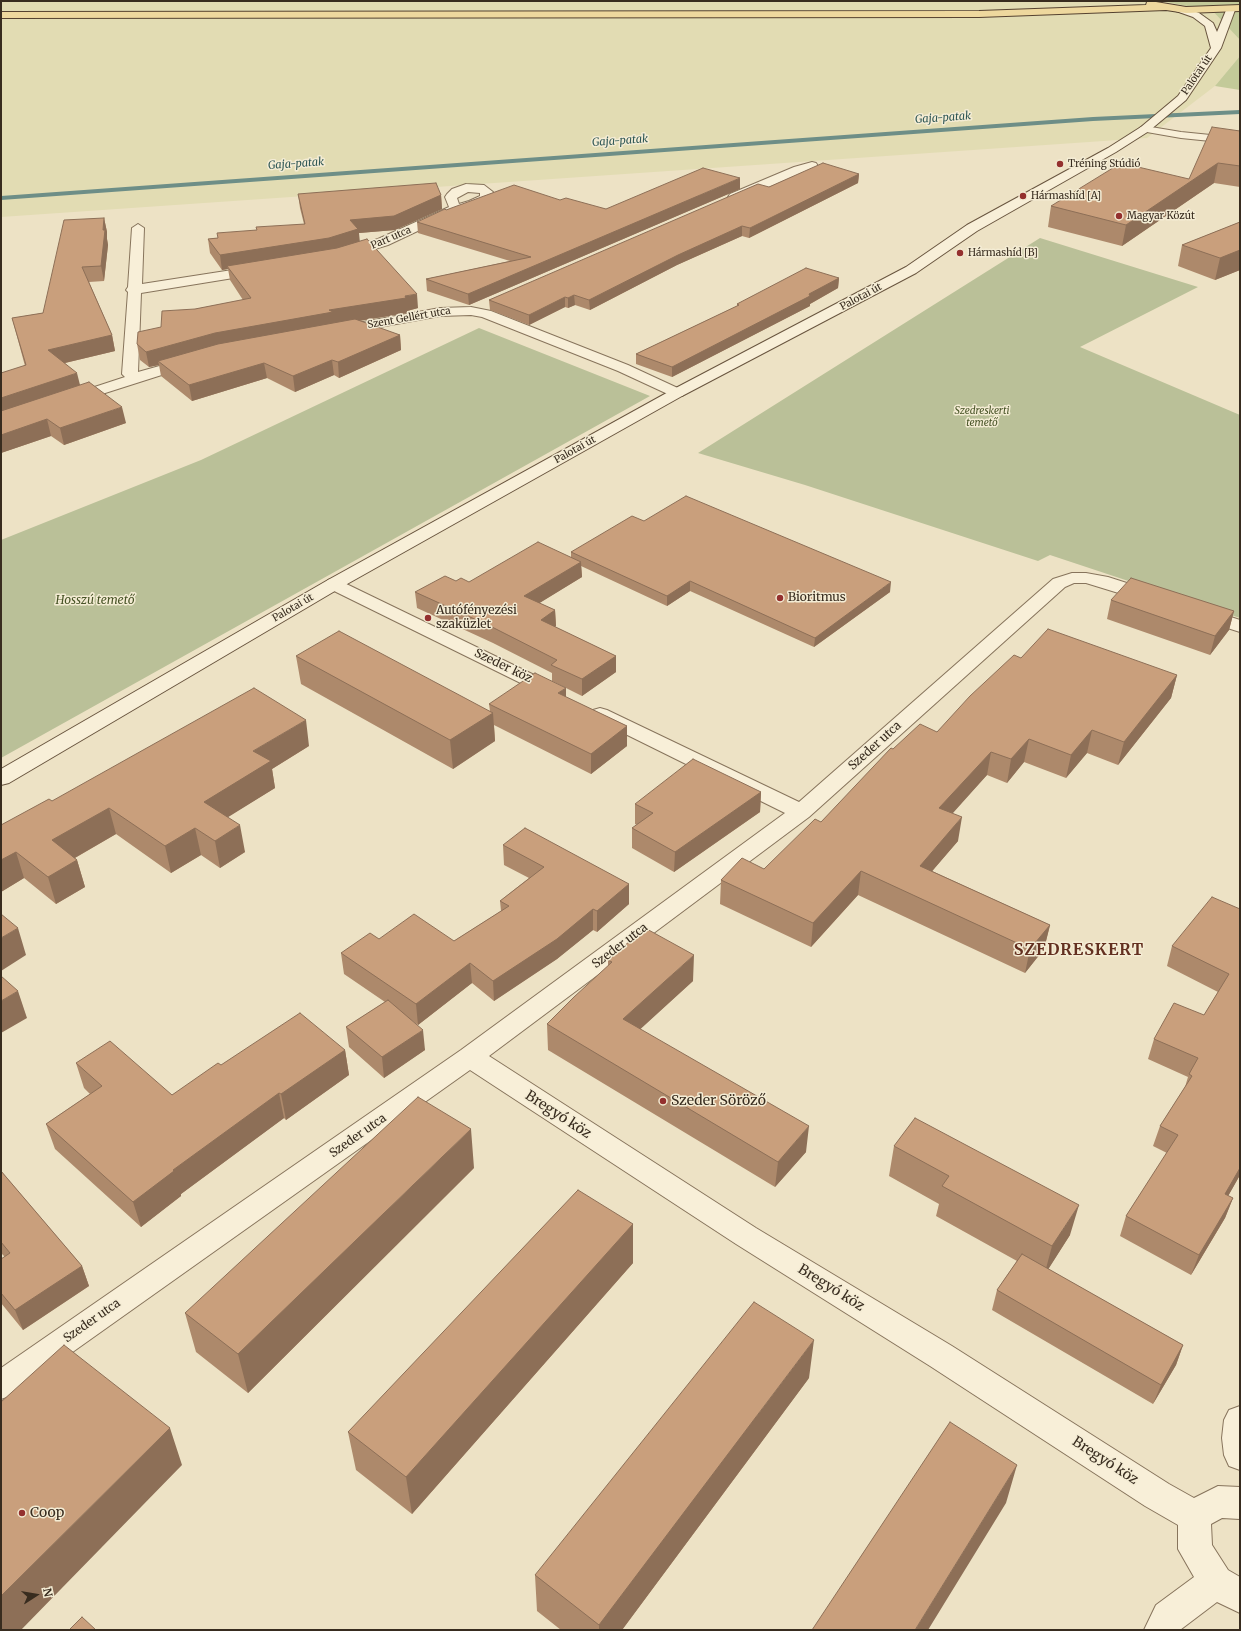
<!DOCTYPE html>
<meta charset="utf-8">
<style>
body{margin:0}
#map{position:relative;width:1241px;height:1631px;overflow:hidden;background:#ede2c5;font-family:Merriweather,serif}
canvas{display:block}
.frame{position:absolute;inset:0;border:2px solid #382c1f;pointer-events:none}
.north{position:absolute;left:16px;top:1575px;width:40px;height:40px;-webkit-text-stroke:3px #f4ecd4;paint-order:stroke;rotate:78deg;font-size:11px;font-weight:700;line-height:16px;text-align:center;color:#382c1f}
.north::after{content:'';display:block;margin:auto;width:14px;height:18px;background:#382c1f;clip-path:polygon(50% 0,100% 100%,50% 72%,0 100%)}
</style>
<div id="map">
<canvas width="1241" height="1631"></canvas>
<div class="frame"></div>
<div class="north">N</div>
</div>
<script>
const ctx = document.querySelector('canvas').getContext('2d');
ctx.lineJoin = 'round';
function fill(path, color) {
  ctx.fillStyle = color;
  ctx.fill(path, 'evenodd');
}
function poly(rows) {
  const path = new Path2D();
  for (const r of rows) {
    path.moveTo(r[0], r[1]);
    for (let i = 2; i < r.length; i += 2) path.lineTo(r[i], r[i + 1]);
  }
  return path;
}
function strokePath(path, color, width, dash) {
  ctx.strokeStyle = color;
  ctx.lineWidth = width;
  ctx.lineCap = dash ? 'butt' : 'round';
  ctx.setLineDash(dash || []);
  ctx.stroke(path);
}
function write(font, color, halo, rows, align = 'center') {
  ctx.font = font + ' Merriweather,serif';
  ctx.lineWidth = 3;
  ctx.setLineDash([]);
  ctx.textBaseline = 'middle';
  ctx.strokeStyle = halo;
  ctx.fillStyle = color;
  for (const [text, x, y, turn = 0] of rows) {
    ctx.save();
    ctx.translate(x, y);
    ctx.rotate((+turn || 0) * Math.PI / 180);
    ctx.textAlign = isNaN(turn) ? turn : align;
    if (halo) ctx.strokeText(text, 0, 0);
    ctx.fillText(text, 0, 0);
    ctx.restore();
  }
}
fill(poly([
 [1,1,1204,1,1240,40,1240,56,1215,86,1147,138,1,217]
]), '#e2dcb3');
fill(poly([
 [1162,1,1240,1,1240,40,1209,7,1187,6],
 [1240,56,1240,90,1215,86]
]), '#c3ca99');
fill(poly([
 [1040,238,1198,287,1080,347,1240,415,1240,618,1050,555,1038,561,805,485,698,453],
 [479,328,650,396,1,758,1,540,201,460]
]), '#bac098');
fill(poly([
 [1240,110,1240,114,1093,121,1,200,1,196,1093,117,1240,110]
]), '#6d8e87');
const minor = poly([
 [1145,126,1181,132,1240,138,1240,144,1181,138,1141,131,1139,129,1141,127,1145,126],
 [812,162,816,163,818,166,816,169,802,173,738,200,730,200,728,197,730,194,794,167,812,162],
 [466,184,484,185,493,192,491,198,477,207,460,211,388,245,345,258,340,257,338,254,340,251,378,239,449,207,445,197,447,194,452,189,466,184],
 [468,192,480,193,480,196,469,201,459,204,457,198,468,192],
 [138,224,144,228,142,284,258,266,263,267,265,270,263,273,258,274,141,293,138,372,188,358,193,359,195,362,193,365,77,402,67,402,64,399,67,396,125,377,122,374,128,292,126,290,128,287,132,228,138,224],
 [471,307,491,311,628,365,682,390,685,393,682,396,672,396,618,371,482,317,471,315,440,316,341,334,336,333,334,330,336,327,341,326,440,308,471,307],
 [1072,573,1086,573,1108,577,1158,593,1160,597,1158,601,1151,603,1086,583,1074,583,1065,587,809,817,489,1056,756,1228,952,1346,1169,1484,1194,1498,1218,1486,1240,1487,1240,1519,1222,1518,1211,1524,1212,1545,1228,1570,1240,1577,1240,1613,1217,1602,1180,1630,1144,1630,1156,1605,1194,1577,1178,1549,1178,1525,1145,1506,930,1366,736,1244,470,1070,12,1395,1,1399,1,1368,461,1050,785,813,593,718,590,714,593,710,600,708,607,710,799,802,1053,579,1072,573],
 [334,578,561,688,564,692,561,696,554,698,547,696,328,588,325,584,328,580,334,578],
 [1203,608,1240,620,1240,632,1196,618,1194,614,1196,610,1203,608],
 [1240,1406,1240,1470,1229,1466,1224,1455,1222,1438,1224,1420,1229,1410,1240,1406]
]);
const secondary = poly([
 [1179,6,1199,13,1213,23,1217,32,1227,8,1233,8,1235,10,1221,48,1186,100,1149,131,1116,152,977,231,916,273,682,396,340,588,9,783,1,785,1,769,328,580,672,390,906,267,967,225,1108,148,1141,127,1178,96,1211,48,1205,26,1193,17,1176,11,1176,7,1179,6]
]);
const primary = poly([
 [1150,1,1186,7,1240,5,1240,11,1186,13,1166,10,979,17,1,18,1,12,979,11,1146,5,1147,2,1150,1]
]);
strokePath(minor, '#87745c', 2);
strokePath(secondary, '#69553f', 2);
strokePath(primary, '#554230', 2);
fill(minor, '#f8efd8');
fill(secondary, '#f8efd8');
fill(primary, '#eed89e');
fill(poly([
 [1240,131,1240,187,1214,183,1122,246,1048,227,1051,206,1189,179],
 [859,174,858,183,749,238,742,236,677,265,590,310,575,305,568,308,565,307,529,325,490,310,489,300,769,187],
 [740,189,469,305,427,291,426,279,510,261,418,233,417,222,446,210,560,200,606,209],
 [298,194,441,195,442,209,395,230,359,233,359,241,418,308,407,311,407,313,359,321,400,335,401,350,339,378,334,375,295,392,267,378,192,401,161,376,159,365,149,367,140,360,137,344,161,327,195,309,243,300,230,280,228,269,222,270,210,253,208,239,218,238,257,230,304,224,300,208],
 [104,218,107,232,107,239,108,245,104,281,89,282,112,335,115,351,65,363,80,385,126,423,64,445,51,436,1,453,1,373,25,366,12,318,43,313],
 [1240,222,1240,270,1215,280,1178,266,1182,245],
 [839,278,838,288,810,304,810,306,672,377,636,364,636,354,737,306,737,304],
 [644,521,890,592,814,647,690,591,667,606,581,566,582,577,539,603,555,610,556,626,555,627,616,656,616,672,582,696,552,681,552,673,493,643,417,608,415,592,456,581,469,582,571,557,571,552],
 [1111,600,1234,611,1229,630,1210,655,1107,619],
 [296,656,490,711,489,704,566,697,627,726,627,746,591,774,494,725,495,741,453,769,301,684],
 [1021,658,1177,675,1171,698,1118,765,1087,753,1066,778,1024,762,1007,783,987,775,952,813,958,841,932,871,1050,925,1044,949,1025,973,858,895,811,947,720,904,721,880,764,869,821,822,893,749,937,732],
 [309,746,272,769,275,788,227,817,245,852,220,868,201,855,171,873,116,834,75,858,77,860,85,887,56,904,24,878,1,892,1,825,52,801],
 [761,792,760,812,674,872,632,848,632,828,637,825,635,824,635,804],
 [503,845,629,884,629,904,597,932,593,930,557,959,494,1001,472,983,418,1025,411,1020,425,1050,384,1078,349,1047,346,1027,385,1002,344,974,341,953,379,939,454,941,501,911,500,901,529,878,504,865],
 [1240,909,1240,1175,1228,1196,1233,1198,1225,1218,1191,1275,1120,1236,1126,1216,1167,1153,1153,1146,1160,1126,1185,1087,1188,1077,1148,1059,1154,1039,1204,1015,1218,992,1167,966,1172,946],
 [608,960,693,981,640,1029,806,1152,775,1187,548,1050,547,1024,608,966],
 [345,1050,349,1075,286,1120,284,1118,181,1194,181,1196,141,1227,55,1149,46,1124,90,1094,84,1088,76,1063,172,1095,221,1065],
 [894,1146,1070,1235,1048,1269,1183,1345,1176,1365,1153,1404,992,1310,997,1290,1017,1261,936,1216,939,1204,889,1176],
 [474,1168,248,1393,196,1352,185,1313],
 [1,1171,82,1266,89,1286,23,1330,1,1303,1,1259,5,1257,1,1253],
 [633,1224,633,1263,412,1514,356,1470,348,1432],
 [809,1378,622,1630,561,1630,537,1611,535,1575]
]), '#ad896b');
fill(poly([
 [1218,163,1214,183,1122,246,1126,225],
 [859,174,858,183,749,238,750,228],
 [740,178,740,189,469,305,468,294],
 [441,195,442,209,395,230,359,233,360,243,331,253,227,266,228,269,222,270,220,255],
 [104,218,107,232,107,239,108,245,104,281,101,266],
 [742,226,742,236,677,265,590,310,589,300,678,255],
 [1240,250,1240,270,1215,280,1220,258],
 [839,278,838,288,810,304,810,306,672,377,672,367],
 [417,294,418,308,407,311,407,313,334,325,158,361,159,365,149,367,146,352,215,333,329,310],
 [574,295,575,305,568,308,568,298],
 [565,297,565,307,529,325,529,315],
 [112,335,115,351,52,366,48,350],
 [400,335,401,350,339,378,338,362],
 [332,360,334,375,295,392,293,376],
 [264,363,267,378,192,401,189,385],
 [77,373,81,389,1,416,1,398],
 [122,407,126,423,64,445,60,428],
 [47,419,51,436,1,453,1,435],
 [581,562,582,577,525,612,524,596],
 [690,581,690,591,667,606,667,596],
 [891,582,890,592,814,647,815,638],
 [555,610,556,626,541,636,541,620],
 [1234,611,1229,630,1210,655,1215,636],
 [616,656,616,672,582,696,582,679],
 [1177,675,1171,698,1118,765,1124,742],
 [566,688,566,707,558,693],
 [493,713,495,741,453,769,450,740],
 [306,720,309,746,272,769,275,788,209,829,204,802,253,751],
 [627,726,627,746,591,774,591,754],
 [1092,730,1087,753,1066,778,1071,755],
 [1029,739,1024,762,1007,783,1011,759],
 [991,752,987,775,936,832,939,808],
 [761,792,760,812,674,872,675,852],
 [109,808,116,834,59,867,52,840],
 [962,817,958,841,916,890,920,866],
 [240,825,245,852,220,868,215,841],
 [195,828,201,855,171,873,165,846],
 [16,852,24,878,1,892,1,860],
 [77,860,85,887,56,904,48,877],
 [861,871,858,895,811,947,813,923],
 [629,884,629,904,597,932,597,911],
 [593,909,593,930,557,959,494,1001,493,981],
 [1050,925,1044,949,1025,973,1030,949],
 [18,928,26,955,1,971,1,938],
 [694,955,693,981,623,1045,623,1019],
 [470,963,472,983,418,1025,416,1004],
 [18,991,27,1018,1,1033,1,1001],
 [423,1030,425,1050,384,1078,382,1057],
 [345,1050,349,1075,286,1120,281,1094],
 [279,1093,284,1118,181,1194,181,1196,141,1227,133,1202,173,1170],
 [809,1126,806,1152,775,1187,778,1162],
 [471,1129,474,1168,248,1393,238,1354],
 [1240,1168,1240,1175,1218,1214,1225,1194],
 [1233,1198,1225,1218,1191,1275,1199,1255],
 [1079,1205,1070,1235,1044,1276,1052,1246],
 [633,1224,633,1263,412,1514,406,1477],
 [82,1266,89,1286,23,1330,15,1310],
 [814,1340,809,1378,622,1630,599,1630,599,1625],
 [1183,1345,1176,1365,1153,1404,1161,1385],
 [170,1428,182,1465,21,1630,1,1630,1,1596],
 [1017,1465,1006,1503,928,1630,915,1630]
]), '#8d6f57');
const building = poly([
 [1212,127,1240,131,1240,166,1218,163,1126,225,1051,206,1121,163,1189,179,1212,127],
 [823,163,859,174,750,228,742,226,678,255,589,300,574,295,568,298,565,297,529,315,489,300,758,184,769,187,823,163],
 [703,168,740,178,468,294,426,279,531,257,417,222,445,209,446,210,514,185,560,200,566,198,606,209,703,168],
 [436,183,441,195,394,216,350,220,358,229,329,238,220,255,208,239,218,238,217,233,257,230,256,227,305,224,298,194,436,183],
 [104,218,103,230,105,230,101,266,82,267,112,335,48,350,77,373,1,398,1,373,26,365,12,318,43,313,64,220,104,218],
 [1240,222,1240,250,1220,258,1182,245,1240,222],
 [367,239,417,294,405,296,406,298,329,310,333,312,215,333,146,352,137,344,138,332,161,327,162,311,195,309,251,298,227,266,337,248,367,239],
 [806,268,839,278,809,294,810,296,672,367,636,354,739,305,737,304,806,268],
 [355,319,400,335,338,362,332,360,293,376,264,363,189,385,158,361,218,344,355,319],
 [89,382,122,407,60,428,47,419,1,435,1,411,89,382],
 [686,496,891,582,815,638,690,581,667,596,571,552,632,516,644,521,686,496],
 [538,542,581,562,524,596,555,610,541,620,616,656,582,679,551,665,557,660,492,627,415,592,445,576,456,581,461,578,469,582,538,542],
 [1131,578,1234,611,1215,636,1111,600,1131,578],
 [1048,629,1177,675,1124,742,1092,730,1071,755,1029,739,1011,759,991,752,939,808,962,817,920,866,1050,925,1030,949,861,871,813,923,721,880,742,858,764,869,815,819,821,822,891,748,893,749,920,724,937,732,970,696,1014,655,1021,658,1048,629],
 [339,631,493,713,450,740,296,656,339,631],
 [535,673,566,688,558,693,627,726,591,754,489,704,535,673],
 [254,688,306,720,253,751,271,761,204,802,240,825,215,841,195,828,165,846,109,808,52,840,77,860,48,877,16,852,1,860,1,825,49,799,52,801,254,688],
 [693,759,761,792,675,852,632,828,653,813,635,804,693,759],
 [525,828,629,884,597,911,593,909,557,939,493,981,470,963,416,1004,341,953,370,933,379,939,414,914,454,941,509,906,500,901,544,867,503,845,525,828],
 [1212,897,1240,909,1240,1168,1225,1194,1233,1198,1199,1255,1126,1216,1178,1135,1160,1126,1192,1076,1189,1074,1198,1058,1154,1039,1174,1003,1204,1015,1229,974,1172,946,1212,897],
 [1,914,18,928,1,938,1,914],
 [645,928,694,955,623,1019,809,1126,778,1162,547,1024,574,997,612,962,608,960,645,928],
 [1,976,18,991,1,1001,1,976],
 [388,1000,423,1030,382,1057,346,1027,388,1000],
 [300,1013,345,1050,281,1094,279,1093,173,1170,174,1171,133,1202,46,1124,102,1086,76,1063,110,1041,172,1095,218,1063,221,1065,300,1013],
 [418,1097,471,1129,238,1354,185,1313,418,1097],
 [915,1118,1079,1205,1052,1246,942,1186,949,1176,894,1146,915,1118],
 [1,1171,82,1266,15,1310,1,1293,1,1259,10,1253,1,1242,1,1171],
 [578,1190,633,1224,406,1477,348,1432,578,1190],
 [1022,1254,1183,1345,1161,1385,997,1290,1022,1254],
 [754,1302,814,1340,599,1625,535,1575,754,1302],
 [64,1345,170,1428,1,1596,1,1402,64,1345],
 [950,1422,1017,1465,915,1630,812,1630,950,1422],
 [82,1617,96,1630,69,1630,82,1617]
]);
fill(building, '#c99f7c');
strokePath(building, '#8d6f57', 1);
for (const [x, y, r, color] of [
 [1060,164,4,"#94302e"],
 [1023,196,4,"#94302e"],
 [1119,216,4,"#94302e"],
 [960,253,4,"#94302e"],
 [780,598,4,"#94302e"],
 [428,618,4,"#94302e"],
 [663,1101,4,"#94302e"],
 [22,1513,4,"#94302e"]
]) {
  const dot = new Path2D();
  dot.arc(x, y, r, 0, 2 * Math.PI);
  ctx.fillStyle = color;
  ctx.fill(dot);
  strokePath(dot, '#f4ecd4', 1.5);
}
write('10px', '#382c1f', '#f4ecd4', [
 ["Palotai út",1197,75,-56],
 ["Part utca",391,238,-23],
 ["Palotai út",861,297,-28],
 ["Szent Gellért utca",409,318,-10],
 ["Palotai út",575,450,-29],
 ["Palotai út",293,608,-30]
]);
write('10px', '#382c1f', '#f4ecd4', [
 ["Tréning Stúdió",1068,164],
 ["Hármashíd [A]",1031,196],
 ["Magyar Közút",1127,216],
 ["Hármashíd [B]",968,253]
], 'left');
write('italic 10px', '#475326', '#f4ecd4', [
 ["Szedreskerti",982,411],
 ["temető",982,423]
]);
write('italic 11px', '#2f5755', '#f4ecd4', [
 ["Gaja-patak",943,118,-4],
 ["Gaja-patak",620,141,-4],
 ["Gaja-patak",296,164,-4]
]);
write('12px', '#382c1f', '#f4ecd4', [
 ["Bioritmus",788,598],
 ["Autófényezési",436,611],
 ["szaküzlet",436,625]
], 'left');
write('italic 12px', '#475326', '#f4ecd4', [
 ["Hosszú temető",95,601]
]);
write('12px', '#382c1f', '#f4ecd4', [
 ["Szeder köz",503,666,26],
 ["Szeder utca",875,746,-42],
 ["Szeder utca",620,946,-37],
 ["Szeder utca",358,1136,-35],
 ["Szeder utca",92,1321,-35]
]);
write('14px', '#382c1f', '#f4ecd4', [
 ["Szeder Söröző",671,1101],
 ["Coop",30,1513]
], 'left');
write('14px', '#382c1f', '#f4ecd4', [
 ["Bregyó köz",558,1115,33],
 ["Bregyó köz",831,1288,32],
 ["Bregyó köz",1105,1461,33]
]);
ctx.letterSpacing = '1px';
write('bold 16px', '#633020', '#f4ecd4', [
 ["SZEDRESKERT",1079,950]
]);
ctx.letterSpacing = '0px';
</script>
